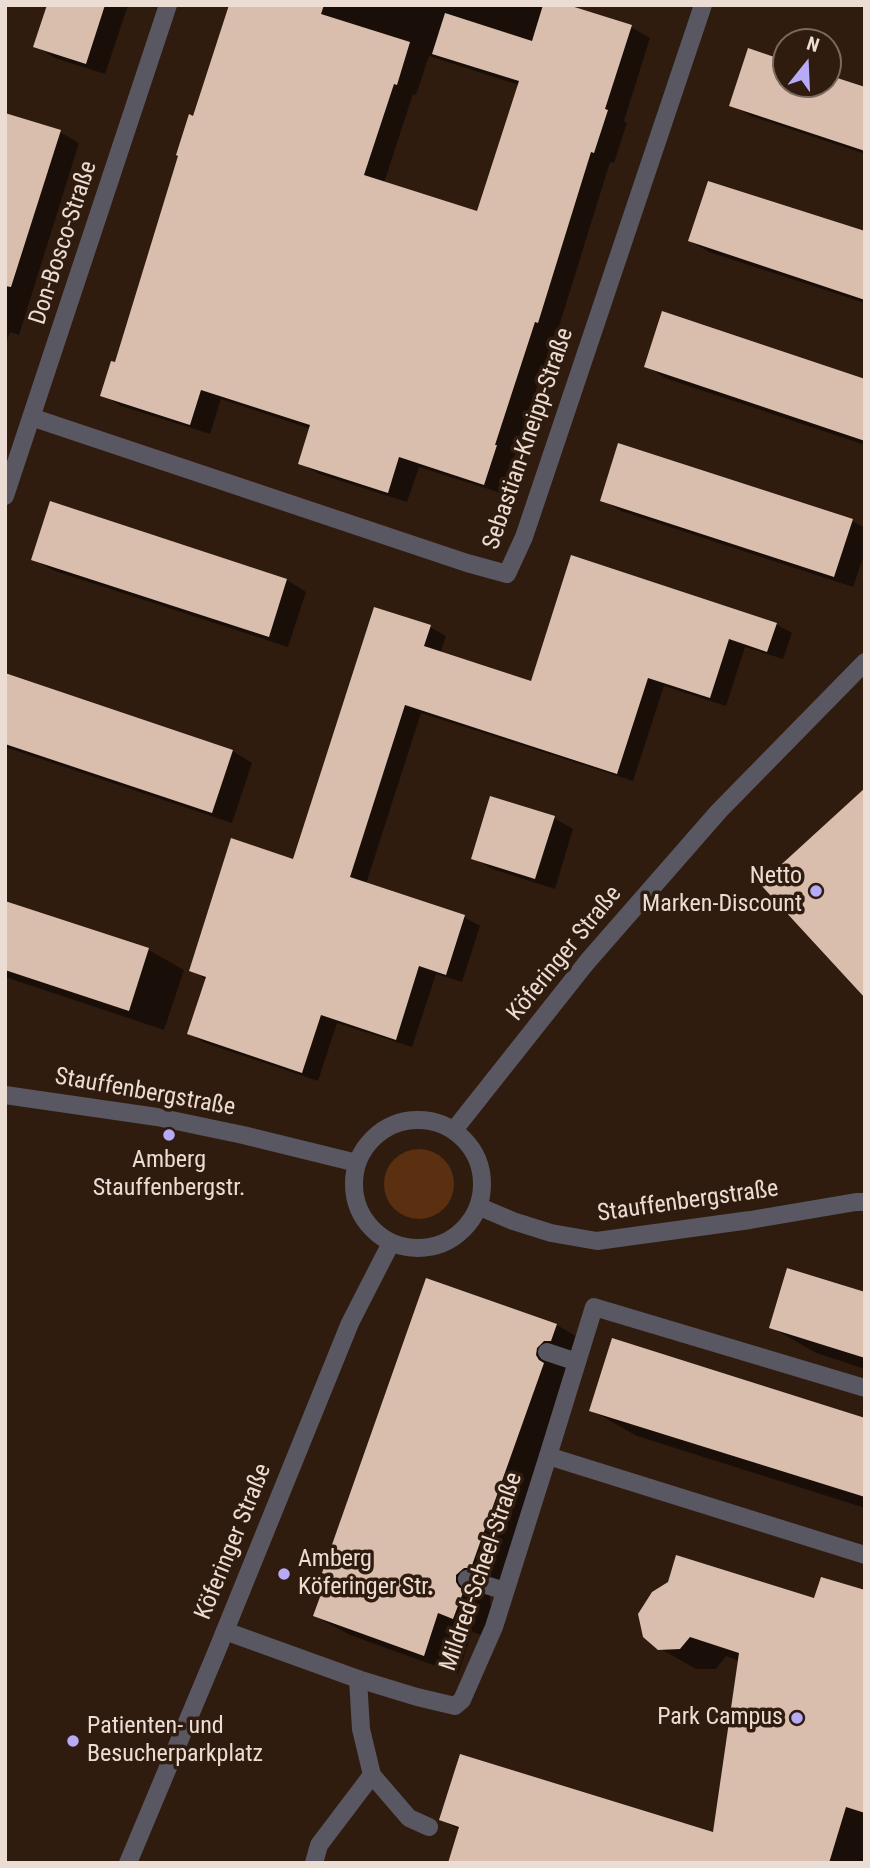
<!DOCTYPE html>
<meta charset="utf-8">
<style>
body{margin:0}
#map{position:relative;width:870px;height:1868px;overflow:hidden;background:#301c0f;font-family:"Roboto Condensed",sans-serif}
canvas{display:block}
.frame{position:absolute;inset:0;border:7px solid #ebddd4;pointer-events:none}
.north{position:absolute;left:772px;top:28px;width:70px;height:70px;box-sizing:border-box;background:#301c0f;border:2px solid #7b695e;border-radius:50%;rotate:18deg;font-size:19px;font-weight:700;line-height:28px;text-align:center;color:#ebddd4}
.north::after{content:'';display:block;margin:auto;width:24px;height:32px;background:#b7abf7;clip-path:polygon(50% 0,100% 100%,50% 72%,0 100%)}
</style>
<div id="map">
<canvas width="870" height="1868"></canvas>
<div class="frame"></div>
<div class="north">N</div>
</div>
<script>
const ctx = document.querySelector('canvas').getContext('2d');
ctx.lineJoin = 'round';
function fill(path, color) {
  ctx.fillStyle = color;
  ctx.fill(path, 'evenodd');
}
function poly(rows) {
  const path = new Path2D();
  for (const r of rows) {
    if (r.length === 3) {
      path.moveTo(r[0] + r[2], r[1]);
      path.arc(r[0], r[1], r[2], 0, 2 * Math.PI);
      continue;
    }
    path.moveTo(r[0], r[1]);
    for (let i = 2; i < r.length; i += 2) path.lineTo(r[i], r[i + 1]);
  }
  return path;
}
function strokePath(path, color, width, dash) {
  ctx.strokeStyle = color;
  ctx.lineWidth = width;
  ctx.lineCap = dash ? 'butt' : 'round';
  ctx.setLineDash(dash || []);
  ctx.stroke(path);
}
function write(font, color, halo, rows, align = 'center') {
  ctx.font = font + ' "Roboto Condensed",sans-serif';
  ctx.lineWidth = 7;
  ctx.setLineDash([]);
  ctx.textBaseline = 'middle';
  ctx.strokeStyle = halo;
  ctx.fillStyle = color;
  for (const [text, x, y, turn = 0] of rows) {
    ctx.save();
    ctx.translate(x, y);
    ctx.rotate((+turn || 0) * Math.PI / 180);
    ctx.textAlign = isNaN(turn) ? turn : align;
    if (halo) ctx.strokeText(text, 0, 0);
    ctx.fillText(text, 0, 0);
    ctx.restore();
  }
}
fill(poly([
 [419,1184,35]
]), '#5b3010');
fill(poly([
 [49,5,128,5,105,74,55,58,35,46],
 [231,5,566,5,631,27,650,38,624,121,627,123,614,163,610,162,557,333,555,332,514,457,516,458,504,494,419,467,407,502,319,474,300,463,311,429,221,399,210,434,121,406,102,395,116,364],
 [429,56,519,85,479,213,384,183,413,94,416,95],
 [786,63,786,84,828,84,828,77,865,89,865,154,751,116,731,105],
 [5,132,60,132,79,143,19,335,10,332,5,346],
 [865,233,865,303,709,252,690,241],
 [646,366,865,380,865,445,665,378],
 [602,500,852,521,865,528,865,552,853,587,621,511],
 [51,504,287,580,306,592,288,647,52,570,33,559],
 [776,624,792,633,783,659,745,647,726,706,664,686,633,781,421,713,366,884,464,917,480,926,462,982,436,974,412,1047,337,1023,318,1081,205,1043,189,1034,207,980,191,970,295,861,430,627,446,636,440,654,532,683],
 [5,675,233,751,252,763,232,823,5,747],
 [554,818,573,829,555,889,492,869,473,858],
 [5,902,149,950,184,970,164,1030,5,977],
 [427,1280,557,1325,591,1345,506,1587,490,1595,490,1603,493,1609,488,1637,472,1632,458,1674,350,1635,315,1616],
 [865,1294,865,1369,816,1353,771,1327],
 [591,1410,865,1419,865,1508,637,1436],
 [865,1592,865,1863,450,1863,460,1830,441,1820,714,1834,739,1661,726,1656,716,1669,696,1669,659,1648,644,1636]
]), '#0007');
fill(poly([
 [47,5,105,5,86,64,33,47],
 [229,5,324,5,321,14,410,42,397,85,394,84,364,175,477,211,519,81,432,54,445,13,532,41,543,5,568,5,632,25,605,109,608,110,594,153,591,152,538,323,535,322,495,445,497,445,484,485,399,457,388,493,298,464,310,425,201,390,190,425,100,396,111,361,115,362,178,156,176,155,189,114,193,116],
 [748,48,786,61,786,84,828,84,828,75,865,87,865,151,729,106],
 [5,113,61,130,11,287,5,286],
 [708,181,865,231,865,300,688,241],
 [662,311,865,379,865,441,644,367],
 [618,443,853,519,834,577,600,501],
 [50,501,287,579,269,637,31,560],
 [571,555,777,623,767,652,729,639,710,698,648,678,617,774,405,705,350,877,465,915,446,975,419,966,396,1040,321,1015,302,1073,187,1034,206,977,189,971,231,838,293,859,374,607,431,625,424,646,531,681],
 [5,673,233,750,212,813,5,744],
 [865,788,865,998,760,884],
 [490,796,555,816,535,879,471,859],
 [5,901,149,948,129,1011,5,970],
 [787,1268,865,1292,865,1358,769,1328],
 [426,1278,557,1324,551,1341,544,1341,537,1348,536,1355,539,1360,544,1363,471,1568,464,1568,456,1575,456,1582,459,1587,464,1590,453,1619,438,1613,424,1656,313,1616,328,1575,322,1573],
 [612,1338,865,1418,865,1497,589,1411],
 [676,1555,814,1598,821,1577,865,1590,865,1813,846,1807,829,1863,448,1863,459,1827,439,1820,460,1754,713,1832,739,1653,690,1637,680,1649,658,1650,643,1637,638,1614,652,1592,668,1582]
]), '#d9bead');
strokePath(poly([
 [547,1352,577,1362],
 [548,1456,594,1307,865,1388],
 [467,1579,505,1591],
 [358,1679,361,1729,372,1775,409,1818,429,1827],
 [314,1863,319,1845,372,1775]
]), '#585762', 18);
strokePath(poly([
 [31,417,467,563,507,574,524,537,703,5],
 [5,496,168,5],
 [480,1207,513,1221,551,1233,597,1241,750,1220,856,1202,865,1202],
 [225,1631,358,1679,417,1697,455,1706,462,1700,494,1627,548,1456,865,1555]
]), '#585762', 18);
strokePath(poly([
 [5,1095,157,1117,243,1135,357,1163],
 [418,1184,64],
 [454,1130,587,962,719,811,865,662],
 [128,1863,216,1653,350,1323,391,1243]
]), '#585762', 18);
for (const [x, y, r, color] of [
 [816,891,7,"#b7abf7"],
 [169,1135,7,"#b7abf7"],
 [284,1574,7,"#b7abf7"],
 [797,1718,7,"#b7abf7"],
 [73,1741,7,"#b7abf7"]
]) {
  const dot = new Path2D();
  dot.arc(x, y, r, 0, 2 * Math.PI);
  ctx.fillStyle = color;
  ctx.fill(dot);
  strokePath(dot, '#301c0f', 2.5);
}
write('24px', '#ebddd4', '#301c0f', [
 ["Don-Bosco-Straße",64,243,-72],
 ["Sebastian-Kneipp-Straße",529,439,-71],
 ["Köferinger Straße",565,954,-51],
 ["Stauffenbergstraße",145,1093,10],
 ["Stauffenbergstraße",688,1202,-8],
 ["Köferinger Straße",234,1542,-68],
 ["Mildred-Scheel-Straße",482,1572,-71]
]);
write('24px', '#ebddd4', '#301c0f', [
 ["Netto",802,877],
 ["Marken-Discount",802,905],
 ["Amberg",169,1161,"center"],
 ["Stauffenbergstr.",169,1189,"center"],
 ["Amberg",298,1560,"left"],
 ["Köferinger Str.",298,1588,"left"],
 ["Park Campus",783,1718],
 ["Patienten- und",87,1727,"left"],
 ["Besucherparkplatz",87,1755,"left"]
], 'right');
</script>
